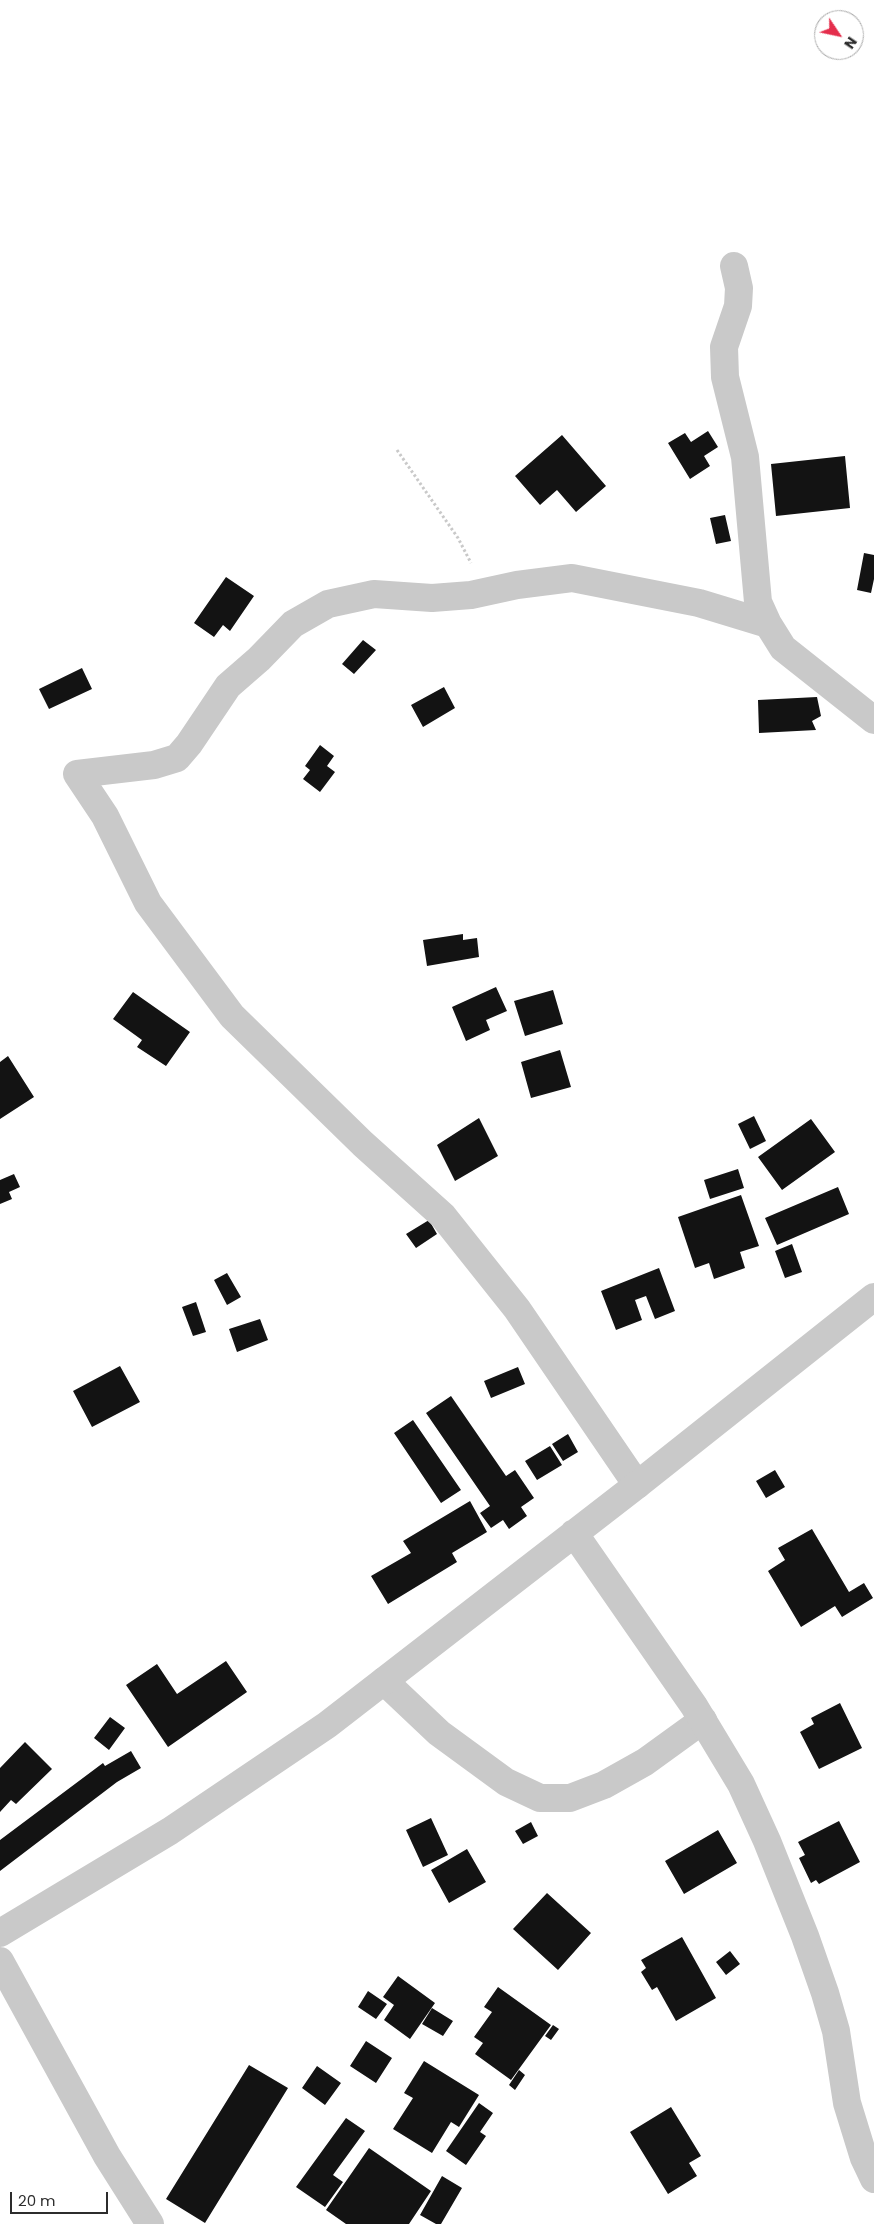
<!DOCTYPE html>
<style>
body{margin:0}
#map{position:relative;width:874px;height:2224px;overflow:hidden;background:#fff;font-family:Poppins,sans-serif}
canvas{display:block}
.north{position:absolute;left:814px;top:10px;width:50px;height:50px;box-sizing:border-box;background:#fff;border:1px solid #ababab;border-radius:50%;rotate:124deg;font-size:14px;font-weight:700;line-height:20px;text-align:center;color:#2c2c2c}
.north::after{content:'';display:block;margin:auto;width:18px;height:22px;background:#e42e4c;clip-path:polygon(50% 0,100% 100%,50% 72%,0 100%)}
.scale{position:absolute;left:10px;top:2192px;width:98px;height:22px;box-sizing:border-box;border:2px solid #2c2c2c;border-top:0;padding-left:6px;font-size:15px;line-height:18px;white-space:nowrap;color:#2c2c2c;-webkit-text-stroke:4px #fff;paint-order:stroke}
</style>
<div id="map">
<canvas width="874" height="2224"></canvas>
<div class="north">N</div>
<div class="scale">20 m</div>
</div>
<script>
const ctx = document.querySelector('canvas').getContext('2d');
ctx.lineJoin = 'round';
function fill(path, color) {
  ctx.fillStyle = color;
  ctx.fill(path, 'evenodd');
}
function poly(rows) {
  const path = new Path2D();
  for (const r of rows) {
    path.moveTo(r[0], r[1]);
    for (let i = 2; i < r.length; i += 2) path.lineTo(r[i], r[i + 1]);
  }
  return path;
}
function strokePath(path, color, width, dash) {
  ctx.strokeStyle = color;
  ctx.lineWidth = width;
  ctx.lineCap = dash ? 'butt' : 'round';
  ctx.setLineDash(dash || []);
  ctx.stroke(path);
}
fill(poly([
 [708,431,718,447,704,456,710,466,690,479,668,443,685,433,691,442],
 [562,435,606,486,576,512,557,490,540,505,515,476],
 [845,456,850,508,776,516,771,464],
 [725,515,731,541,716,544,710,518],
 [864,553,874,555,874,579,871,593,857,590],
 [226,577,254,596,230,631,223,625,214,637,194,623],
 [363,640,376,650,354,674,342,664],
 [82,668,92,689,49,709,39,689],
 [444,687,455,708,423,727,411,705],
 [817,697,821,716,812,721,816,730,759,733,758,700],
 [320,745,334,756,327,766,335,772,320,792,303,779,310,770,305,766],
 [463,934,463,940,477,938,479,957,427,966,423,940],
 [496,987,507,1011,486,1020,490,1030,466,1041,452,1007],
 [553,990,563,1024,525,1036,514,1001],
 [133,992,190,1032,166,1066,137,1047,142,1040,113,1019],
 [560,1050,571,1087,531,1098,521,1062],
 [8,1056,34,1097,0,1119,0,1062],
 [754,1116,766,1141,750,1149,738,1124],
 [479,1118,498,1156,455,1181,437,1145],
 [811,1119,835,1152,782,1190,758,1157],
 [738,1169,744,1188,710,1199,704,1180],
 [14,1174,20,1187,9,1192,12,1199,0,1204,0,1180],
 [838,1187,849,1214,777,1245,765,1218],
 [741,1195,759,1246,740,1252,745,1268,714,1279,709,1263,695,1268,678,1217],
 [429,1220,437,1234,416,1248,406,1234],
 [792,1244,802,1272,785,1278,775,1251],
 [659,1268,675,1311,655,1319,646,1296,635,1300,642,1320,616,1330,601,1291],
 [227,1273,241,1297,227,1305,214,1280],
 [196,1302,206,1332,193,1336,182,1307],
 [260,1319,268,1340,237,1352,229,1329],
 [120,1366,140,1402,92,1427,73,1391],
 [518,1367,525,1384,491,1398,484,1381],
 [451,1396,506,1476,515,1470,534,1498,521,1507,527,1516,509,1529,503,1520,491,1528,480,1513,490,1506,426,1413],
 [413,1420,461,1490,441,1503,394,1433],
 [568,1434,578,1452,563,1461,552,1444],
 [550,1446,562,1465,537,1480,525,1461],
 [775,1470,785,1487,766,1498,756,1481],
 [470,1501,487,1532,452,1553,457,1562,388,1604,371,1576,411,1553,403,1541],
 [812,1529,849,1592,864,1583,873,1598,842,1617,835,1606,801,1627,768,1571,785,1560,778,1548],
 [226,1661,247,1692,168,1747,126,1685,157,1664,177,1694],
 [840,1703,862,1748,819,1769,800,1732,814,1724,811,1718],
 [110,1717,125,1728,109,1750,94,1738],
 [25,1742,52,1769,16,1804,11,1800,0,1812,0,1768],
 [131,1751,141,1768,117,1782,0,1871,0,1840,103,1763,105,1766],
 [431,1818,448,1855,423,1867,406,1830],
 [839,1821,860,1862,819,1884,816,1880,811,1883,799,1858,805,1855,798,1842],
 [531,1822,538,1836,523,1844,515,1831],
 [718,1830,737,1863,684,1894,665,1861],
 [467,1849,486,1882,449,1903,431,1870],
 [547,1893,591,1933,558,1970,513,1929],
 [682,1937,716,1998,676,2021,657,1987,652,1990,641,1972,646,1968,641,1960],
 [730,1951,740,1964,726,1975,716,1962],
 [398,1976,435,2003,410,2039,384,2020,394,2005,383,1997],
 [498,1987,551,2025,511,2080,475,2054,483,2043,474,2037,492,2012,484,2007],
 [368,1991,387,2004,376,2019,358,2007],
 [432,2008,453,2021,443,2036,422,2024],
 [553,2025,559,2029,551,2040,545,2036],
 [366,2041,392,2058,376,2083,350,2066],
 [424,2061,479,2095,459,2127,451,2122,432,2153,393,2129,413,2098,404,2093],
 [249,2065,288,2088,205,2223,166,2199],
 [317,2066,341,2083,325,2105,302,2088],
 [519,2070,525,2075,515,2090,509,2085],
 [479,2103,493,2113,480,2132,486,2136,466,2165,446,2151],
 [671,2107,701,2156,689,2163,697,2176,668,2194,630,2132],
 [346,2118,365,2131,333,2175,343,2182,325,2207,296,2187],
 [369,2148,431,2191,409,2224,346,2224,326,2210],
 [442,2176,462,2188,441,2224,436,2224,420,2215]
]), '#131313');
strokePath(poly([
 [397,450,458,538,471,563]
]), '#c9c9c9', 3, [2.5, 2.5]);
strokePath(poly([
 [734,266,739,288,738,306,724,347,725,377,745,457,758,602,768,624,783,648,874,720],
 [637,1485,517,1309,443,1216,363,1144,232,1016,148,903,105,816,77,774,154,765,177,758,189,744,228,686,259,659,293,624,328,604,374,594,432,598,471,595,517,585,572,578,699,603,768,624],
 [384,1681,439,1733,506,1782,540,1798,570,1798,604,1785,645,1762,703,1720],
 [0,1961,107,2156,150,2224]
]), '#c9c9c9', 28);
strokePath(poly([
 [574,1533,694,1706,741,1784,767,1841,805,1936,825,1993,836,2031,847,2103,864,2158,874,2179],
 [0,1933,170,1831,327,1725,637,1485,874,1297]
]), '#c9c9c9', 28);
</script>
